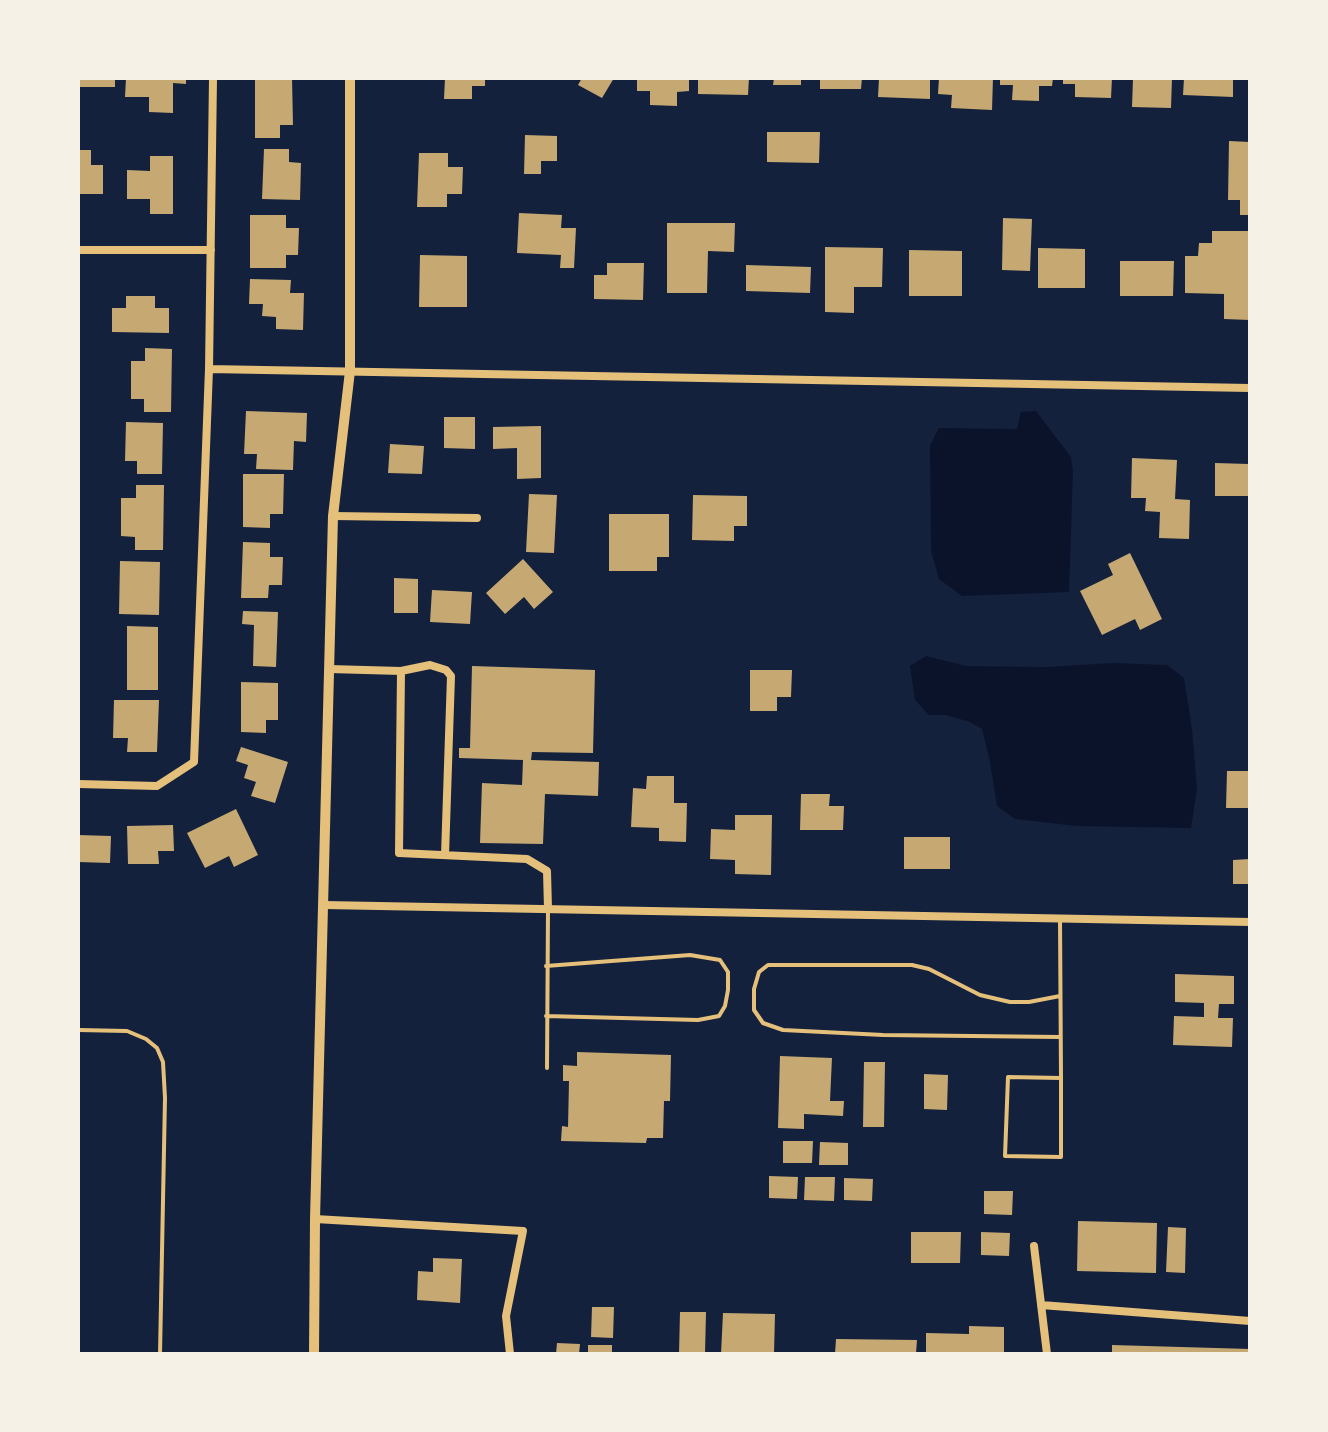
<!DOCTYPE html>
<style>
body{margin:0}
#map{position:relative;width:1328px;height:1432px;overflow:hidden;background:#14213d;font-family:"DM Sans",sans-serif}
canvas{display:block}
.frame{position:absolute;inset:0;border:80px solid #f6f1e7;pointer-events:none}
</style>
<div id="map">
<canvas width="1328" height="1432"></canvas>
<div class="frame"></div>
</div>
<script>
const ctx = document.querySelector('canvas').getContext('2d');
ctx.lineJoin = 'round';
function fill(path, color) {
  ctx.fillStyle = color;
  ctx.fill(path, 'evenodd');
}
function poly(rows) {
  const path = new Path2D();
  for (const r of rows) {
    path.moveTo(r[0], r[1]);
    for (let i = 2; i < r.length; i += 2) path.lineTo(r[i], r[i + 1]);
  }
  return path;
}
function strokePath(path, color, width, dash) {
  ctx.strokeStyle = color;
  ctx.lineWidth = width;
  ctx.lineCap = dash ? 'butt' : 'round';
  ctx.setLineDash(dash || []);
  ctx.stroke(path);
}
fill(poly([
 [1036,411,1071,457,1073,472,1069,592,962,596,939,579,931,551,930,445,939,428,1017,429,1021,412],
 [926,656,966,666,1046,667,1112,663,1167,665,1184,678,1192,729,1197,789,1191,828,1077,826,1015,819,997,806,990,762,982,729,970,722,946,715,929,715,915,700,910,666]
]), '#0b132b');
fill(poly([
 [78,78,115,78,115,87,78,87],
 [126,78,186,78,186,84,173,83,173,113,149,112,149,97,125,97],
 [255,78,292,78,293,125,280,125,280,138,255,138],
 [445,78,485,78,485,86,472,86,472,99,444,99],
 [582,78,614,78,602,98,578,85],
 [637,78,689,78,689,91,677,92,677,106,650,105,650,91,637,91],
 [698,78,749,78,748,95,698,94],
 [774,78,801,78,801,85,773,85],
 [820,78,862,78,861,89,820,89],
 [879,78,930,78,930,99,878,97],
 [939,78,993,78,992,110,951,108,952,95,938,94],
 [1000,78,1053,78,1052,86,1039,86,1039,101,1012,100,1013,85,1000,85],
 [1063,78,1112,78,1111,98,1075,97,1075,84,1063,84],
 [1133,78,1172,78,1171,108,1132,107],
 [1184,78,1233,78,1233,97,1183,95],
 [767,132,820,132,819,163,767,162],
 [525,135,557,136,557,161,541,161,541,174,524,174],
 [1229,141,1250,142,1250,215,1240,215,1240,200,1228,200],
 [264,149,289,149,289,162,301,163,300,200,262,199],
 [78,150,91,150,91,165,103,165,103,194,78,194],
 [419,153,448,153,448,167,463,167,462,194,447,194,447,207,417,207],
 [150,156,173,156,173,214,150,214,150,199,127,199,127,170,150,171],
 [519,213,562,215,561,228,576,228,574,268,560,268,561,255,517,253],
 [250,215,286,215,286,228,299,228,298,255,286,255,286,268,250,268],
 [1003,218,1032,219,1030,271,1002,270],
 [667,223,735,223,734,252,708,251,707,293,667,293],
 [1212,231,1250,231,1250,320,1224,319,1224,294,1185,293,1185,256,1198,256,1199,243,1212,243],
 [825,247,883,248,882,287,854,287,854,313,825,312],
 [1038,248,1085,249,1085,288,1038,288],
 [909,250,962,251,962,296,909,296],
 [420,255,467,256,467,307,419,307],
 [1120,261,1174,261,1173,296,1120,296],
 [607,263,644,263,643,300,594,299,594,275,607,275],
 [746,265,811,267,810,293,746,291],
 [250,279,291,280,290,293,304,293,303,330,276,329,276,317,262,316,263,304,249,304],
 [126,296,155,296,155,308,169,308,169,333,112,332,112,308,126,308],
 [145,348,172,349,171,412,144,412,144,399,131,399,131,361,145,361],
 [246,411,307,413,306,442,294,441,293,470,256,469,257,454,244,454],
 [444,417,475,417,475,449,444,448],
 [126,422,163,423,162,474,137,474,137,461,125,461],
 [541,426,541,478,517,479,517,448,493,449,493,427],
 [390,444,424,446,422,474,388,473],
 [1132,458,1177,460,1175,499,1190,500,1189,539,1159,538,1160,512,1145,511,1146,498,1131,498],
 [1215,463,1249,464,1249,496,1215,496],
 [243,474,284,474,283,514,270,514,270,528,243,527],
 [136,485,164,485,163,550,135,550,135,537,121,536,121,498,136,498],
 [529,494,557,495,554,553,526,552],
 [693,495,747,496,747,526,734,526,734,541,692,540],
 [609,514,669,514,669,557,657,557,657,571,609,571],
 [243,542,270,543,270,557,283,557,282,585,269,585,268,598,241,598],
 [1130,553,1162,619,1140,630,1135,619,1102,635,1080,591,1113,575,1108,564],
 [523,559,553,592,534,609,524,597,505,614,486,593],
 [120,561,160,562,159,615,119,614],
 [394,578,418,579,418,613,394,613],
 [432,590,472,592,470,624,430,622],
 [243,611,278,612,276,667,253,666,254,625,242,624],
 [127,626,158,627,158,690,127,690],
 [472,666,595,670,593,753,532,752,531,760,599,762,598,796,545,794,543,844,480,843,482,783,522,785,523,760,459,758,459,748,470,748],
 [750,670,792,670,791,697,777,697,777,711,750,711],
 [241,682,278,683,278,720,266,720,266,733,241,732],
 [114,700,159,700,157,752,127,752,128,738,113,738],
 [241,747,288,762,275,803,251,796,256,782,244,778,248,765,236,761],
 [1227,771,1250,771,1250,808,1226,808],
 [647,776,674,776,674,803,687,803,686,842,659,841,659,828,631,827,633,788,646,789],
 [801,794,830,794,829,806,844,806,843,830,800,830],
 [236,809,258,855,234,867,229,856,205,868,187,833],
 [735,815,772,815,771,875,735,874,735,860,710,859,711,829,735,830],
 [173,825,174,851,158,851,159,864,128,864,127,826],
 [78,835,111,836,110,863,78,862],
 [904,837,950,837,950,869,904,869],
 [1250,859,1250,884,1233,884,1233,860],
 [1175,974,1234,976,1234,1004,1219,1004,1218,1018,1233,1018,1232,1047,1173,1045,1174,1016,1204,1017,1204,1003,1175,1002],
 [577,1052,671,1055,670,1101,664,1101,663,1138,647,1138,646,1143,561,1141,562,1126,568,1127,569,1081,563,1081,563,1065,577,1066],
 [780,1056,832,1058,830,1101,844,1101,843,1116,804,1114,804,1129,778,1128],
 [864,1062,885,1062,884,1127,863,1127],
 [924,1074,948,1075,947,1110,924,1109],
 [783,1141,813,1141,812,1163,783,1163],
 [820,1142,848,1143,848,1165,819,1165],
 [769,1176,798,1177,797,1199,769,1198],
 [805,1177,835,1177,834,1201,804,1200],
 [844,1178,873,1179,872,1201,844,1200],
 [984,1191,1013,1191,1012,1215,984,1214],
 [1078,1221,1157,1223,1156,1273,1077,1271],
 [1168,1227,1186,1228,1185,1273,1166,1272],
 [911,1232,961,1232,960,1263,911,1263],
 [981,1232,1010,1233,1009,1256,981,1255],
 [433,1258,462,1259,460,1303,417,1300,418,1271,433,1272],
 [592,1307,614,1307,613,1338,591,1337],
 [680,1312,706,1312,705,1354,679,1354],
 [723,1313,775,1314,774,1354,721,1354],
 [969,1326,1004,1327,1004,1354,926,1354,926,1333,969,1334],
 [836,1339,917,1340,916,1354,835,1354],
 [557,1343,580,1344,579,1354,556,1354],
 [588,1345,612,1345,612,1354,588,1354],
 [1112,1345,1250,1349,1250,1354,1112,1354]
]), '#c6a872');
strokePath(poly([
 [1060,919,1061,1078,1061,1157,1005,1156,1008,1077,1061,1078],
 [1060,996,1029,1002,1010,1002,980,995,929,969,912,965,768,965,759,972,754,989,754,1010,763,1023,783,1030,883,1035,1060,1037],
 [546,1016,698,1020,719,1016,725,1006,728,990,728,972,720,960,690,955,546,966],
 [78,1030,127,1031,146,1039,157,1048,163,1062,165,1098,160,1354],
 [547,1068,548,910]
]), '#e5c07b', 4);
strokePath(poly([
 [78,250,211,250],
 [209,369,1250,388],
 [333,516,477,518],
 [329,669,401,671,430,665,446,670,451,676,445,855],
 [401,671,399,853,527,859,547,871,548,909],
 [78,784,157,786,194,762,209,369,213,78],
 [324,905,1250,922],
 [315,1219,523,1231,506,1316,510,1354],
 [1034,1246,1047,1354],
 [1041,1305,1250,1321]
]), '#e5c07b', 8);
strokePath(poly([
 [314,1354,315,1219,333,516,350,371,350,78]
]), '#e5c07b', 10);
</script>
